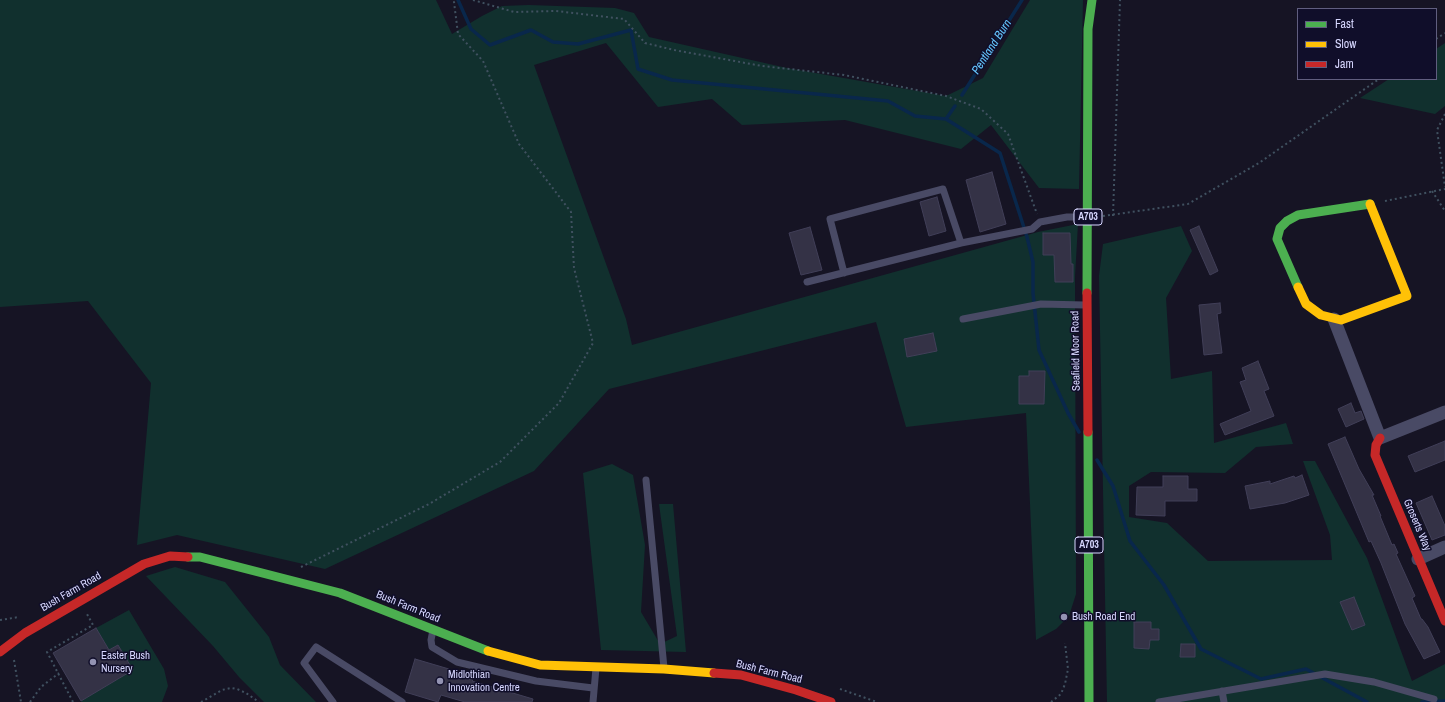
<!DOCTYPE html>
<style>
body{margin:0}
#map{position:relative;width:1445px;height:702px;overflow:hidden;background:#161424;font-family:"Archivo Narrow",sans-serif}
canvas{display:block}
.legend{position:absolute;left:1297px;top:8px;width:140px;height:72px;box-sizing:border-box;background:#100e2a;border:1px solid #605e7f;margin:0;padding:5px 7px;list-style:none;font-size:12px;color:#d7d7ff}
.legend li{display:flex;align-items:center;gap:8px;height:20px}
.legend b{width:20px;border:1px solid #605e7f}
</style>
<div id="map">
<canvas width="1445" height="702"></canvas>
<ul class="legend">
<li><b style="height:5px;background:#4caf50"></b>Fast</li>
<li><b style="height:5px;background:#ffc107"></b>Slow</li>
<li><b style="height:5px;background:#c62828"></b>Jam</li>
</ul>
</div>
<script>
const ctx = document.querySelector('canvas').getContext('2d');
ctx.lineJoin = 'round';
function fill(path, color) {
  ctx.fillStyle = color;
  ctx.fill(path, 'evenodd');
}
function poly(rows) {
  const path = new Path2D();
  for (const r of rows) {
    path.moveTo(r[0], r[1]);
    for (let i = 2; i < r.length; i += 2) path.lineTo(r[i], r[i + 1]);
  }
  return path;
}
function strokePath(path, color, width, dash) {
  ctx.strokeStyle = color;
  ctx.lineWidth = width;
  ctx.lineCap = dash ? 'butt' : 'round';
  ctx.setLineDash(dash || []);
  ctx.stroke(path);
}
function write(font, color, halo, rows, align = 'center') {
  ctx.font = font + ' "Archivo Narrow",sans-serif';
  ctx.lineWidth = 3;
  ctx.setLineDash([]);
  ctx.textBaseline = 'middle';
  ctx.strokeStyle = halo;
  ctx.fillStyle = color;
  for (const [text, x, y, turn = 0] of rows) {
    ctx.save();
    ctx.translate(x, y);
    ctx.rotate((+turn || 0) * Math.PI / 180);
    ctx.textAlign = isNaN(turn) ? turn : align;
    if (halo) ctx.strokeText(text, 0, 0);
    ctx.fillText(text, 0, 0);
    ctx.restore();
  }
}
fill(poly([
 [0,0,436,0,452,34,482,16,502,6,529,5,615,8,634,13,649,37,787,68,946,96,983,78,1030,0,1083,0,1079,189,1039,188,991,125,961,149,845,120,742,125,712,99,658,107,606,43,534,65,626,319,632,345,1038,232,1078,224,1075,277,1076,594,1069,616,1056,629,1036,640,1026,413,906,427,876,322,609,389,534,471,325,569,177,535,137,545,151,383,88,301,0,307],
 [1445,43,1445,106,1435,114,1360,98,1389,79,1436,79,1436,49],
 [1181,226,1192,251,1166,298,1171,379,1212,371,1214,443,1286,423,1293,444,1256,447,1225,473,1151,472,1129,486,1129,517,1167,523,1208,561,1332,560,1330,535,1303,461,1315,461,1367,558,1412,681,1445,664,1445,702,1107,702,1099,276,1103,244],
 [612,464,633,475,645,545,641,612,660,644,677,636,659,504,673,504,686,652,601,650,583,473],
 [175,567,225,582,269,637,280,665,316,702,264,702,239,677,213,646,146,576],
 [129,610,164,669,168,686,162,702,82,702,81,701,133,670,118,645,109,650,96,628]
]), '#11302e');
strokePath(poly([
 [458,0,471,29,490,45,531,30,553,42,578,44,631,30,638,69,672,80,888,101,915,116,946,119,1000,153,1027,237,1033,262,1033,293,1039,350,1068,413,1079,432],
 [962,95,1022,0],
 [946,119,955,106],
 [1097,460,1113,486,1130,541,1164,585,1201,649,1261,679,1306,669,1367,702],
 [1422,702,1445,701]
]), '#09274b', 3.5);
const building = poly([
 [992,172,1006,224,980,232,966,180,992,172],
 [937,197,946,231,929,236,920,202,937,197],
 [1199,226,1218,271,1210,275,1190,230,1199,226],
 [810,227,822,270,801,275,789,233,810,227],
 [1043,233,1070,233,1071,264,1073,264,1073,282,1055,282,1054,255,1043,255,1043,233],
 [1220,303,1221,313,1217,314,1222,353,1204,355,1199,305,1220,303],
 [933,333,937,351,907,357,904,339,933,333],
 [1258,361,1269,389,1264,391,1274,416,1225,435,1220,424,1251,411,1240,382,1246,380,1242,368,1258,361],
 [1029,371,1045,371,1044,404,1019,404,1019,376,1029,376,1029,371],
 [1351,403,1355,413,1361,411,1364,419,1346,427,1338,409,1351,403],
 [1345,437,1359,469,1374,495,1372,495,1381,516,1380,516,1392,545,1394,544,1398,553,1396,554,1415,596,1412,598,1421,619,1422,619,1428,627,1440,652,1424,659,1405,624,1381,563,1371,541,1369,542,1328,444,1345,437],
 [1445,441,1445,460,1415,472,1408,456,1445,441],
 [1302,475,1309,495,1285,503,1250,509,1245,486,1270,481,1270,484,1294,476,1295,478,1302,475],
 [1163,476,1188,476,1188,489,1197,489,1197,501,1165,501,1165,516,1136,515,1137,487,1163,487,1163,476],
 [1432,496,1445,526,1445,535,1432,540,1416,503,1432,496],
 [1354,597,1365,625,1352,630,1340,602,1354,597],
 [1134,622,1151,622,1151,629,1159,629,1159,640,1150,640,1149,649,1134,648,1134,622],
 [96,628,109,650,118,645,133,670,81,701,53,653,96,628],
 [1181,644,1195,644,1195,657,1180,657,1181,644],
 [415,659,449,669,448,672,473,680,472,681,533,699,532,702,465,702,441,695,438,702,405,692,415,659]
]);
fill(building, '#343246');
strokePath(building, '#413f58', 1);
strokePath(poly([
 [473,0,514,12,556,11,624,19,645,43,674,50,762,66,844,75,946,96,981,109,1008,134,1037,214],
 [1436,39,1445,33],
 [1445,114,1437,130,1445,187],
 [1432,191,1445,211],
 [1385,201,1445,189],
 [1103,216,1188,204,1259,163,1379,79],
 [1113,216,1120,0],
 [301,567,429,504,500,462,559,403,593,343,574,268,571,212,519,144,483,61,458,34,454,2,457,0],
 [0,620,19,617],
 [14,660,21,702],
 [840,689,877,702],
 [30,702,41,687,59,673],
 [73,702,47,652,93,625,87,614],
 [201,702,222,690,231,688,237,689,246,693,259,702],
 [1051,702,1061,694,1065,684,1068,669,1065,643]
]), '#405160', 2, [2, 3]);
strokePath(poly([
 [844,273,830,219,943,189,961,243],
 [807,282,961,243,1032,229,1040,222,1067,217,1085,217],
 [963,319,1041,304,1085,305],
 [646,480,664,668],
 [433,630,431,640,432,647,457,662,536,681,593,688],
 [1222,691,1224,702],
 [333,702,304,663,316,647,402,702],
 [593,702,596,668],
 [1159,702,1325,674,1374,682,1434,699]
]), '#494a65', 7);
strokePath(poly([
 [1334,319,1380,438,1445,412],
 [1418,559,1445,547]
]), '#494a65', 13);
strokePath(poly([
 [1298,287,1277,239,1280,228,1287,221,1298,215,1370,204],
 [1087,293,1088,29,1092,0],
 [1088,432,1089,702],
 [188,557,200,557,340,593,488,651]
]), '#4caf50', 9);
strokePath(poly([
 [1298,287,1306,304,1321,315,1341,320,1407,296,1370,204],
 [488,651,540,665,664,669,714,673]
]), '#ffc107', 9);
strokePath(poly([
 [1087,293,1088,432],
 [1380,438,1376,445,1375,455,1445,621],
 [0,652,25,633,144,564,170,556,188,557],
 [714,673,741,675,796,690,831,702]
]), '#c62828', 9);
for (const [x, y, r, color] of [
 [1064,617,4,"#9393b2"],
 [93,662,4,"#9393b2"],
 [440,681,4,"#9393b2"]
]) {
  const dot = new Path2D();
  dot.arc(x, y, r, 0, 2 * Math.PI);
  ctx.fillStyle = color;
  ctx.fill(dot);
  strokePath(dot, '#100e2a', 1.5);
}
for (const [x, y, w] of [
 [1088,217,28],
 [1089,545,28]
]) {
  const box = new Path2D();
  box.roundRect(x - w / 2, y - 8, w, 16, 3);
  ctx.fillStyle = '#100e2a';
  ctx.fill(box);
  strokePath(box, '#d7d7ff', 1);
}
write('bold 10px', '#d7d7ff', null, [
 ["A703",1088,217],
 ["A703",1089,545]
]);
write('11px', '#d7d7ff', '#100e2a', [
 ["Seafield Moor Road",1076,351,-91],
 ["Groserts Way",1417,525,67],
 ["Bush Farm Road",71,592,-30],
 ["Bush Farm Road",408,607,22],
 ["Bush Farm Road",769,672,14]
]);
write('11px', '#d7d7ff', '#100e2a', [
 ["Bush Road End",1072,617],
 ["Easter Bush",101,656],
 ["Nursery",101,669],
 ["Midlothian",448,675],
 ["Innovation Centre",448,688]
], 'left');
write('italic 12px', '#65c7ff', '#100e2a', [
 ["Pentland Burn",992,47,-57]
]);
</script>
